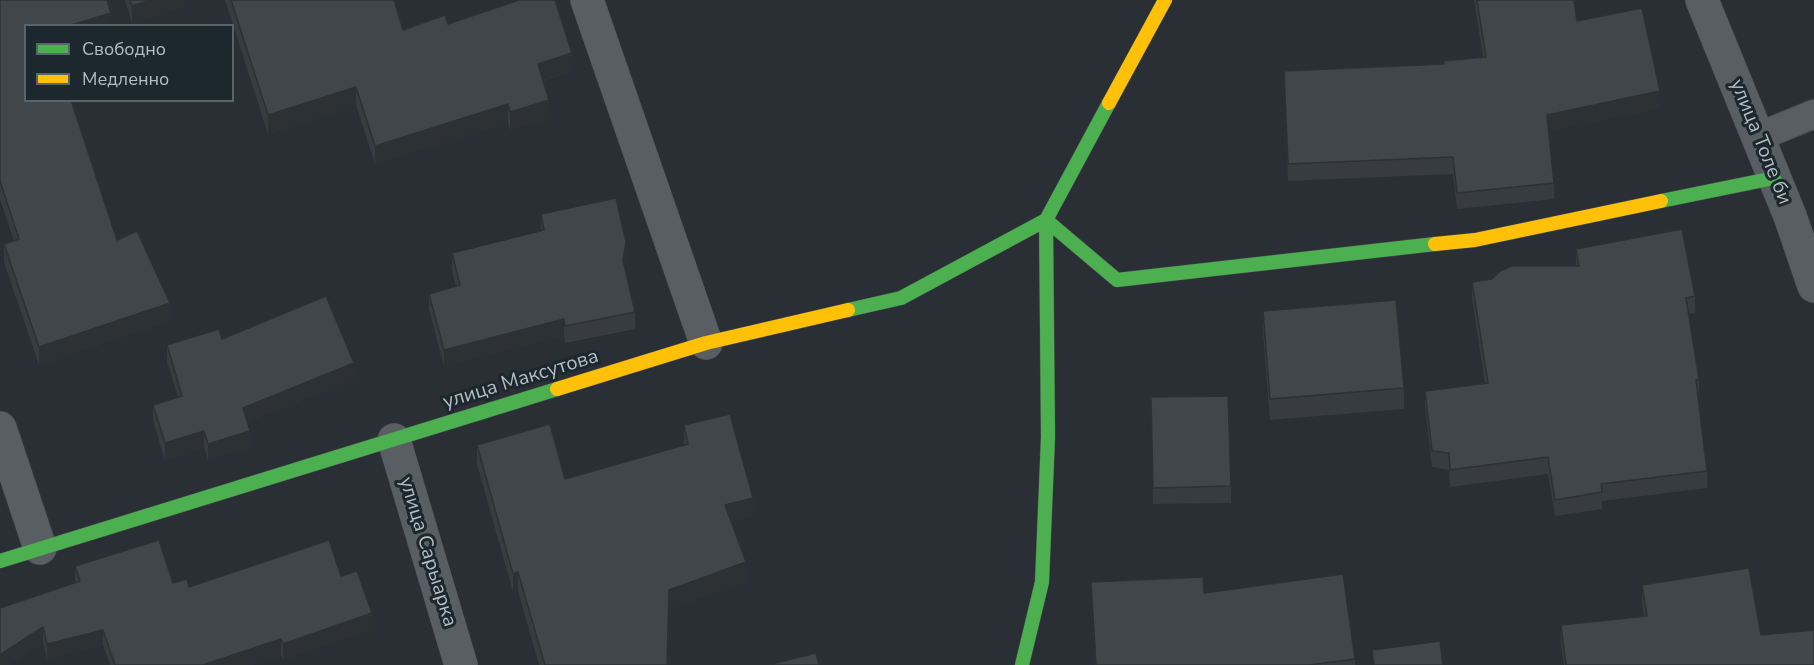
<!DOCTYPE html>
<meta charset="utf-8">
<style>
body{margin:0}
#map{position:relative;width:1814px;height:665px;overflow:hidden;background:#292f34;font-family:"Nunito Sans",sans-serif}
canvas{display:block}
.legend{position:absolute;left:24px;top:24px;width:210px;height:78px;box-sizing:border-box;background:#1d272e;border:2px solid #59636a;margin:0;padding:8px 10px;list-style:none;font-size:18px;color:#b3bdc5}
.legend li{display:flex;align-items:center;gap:12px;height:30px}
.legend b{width:30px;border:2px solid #59636a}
</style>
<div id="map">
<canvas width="1814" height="665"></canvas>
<ul class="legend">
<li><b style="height:8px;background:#4caf50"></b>Свободно</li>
<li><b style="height:8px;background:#ffc107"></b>Медленно</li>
</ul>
</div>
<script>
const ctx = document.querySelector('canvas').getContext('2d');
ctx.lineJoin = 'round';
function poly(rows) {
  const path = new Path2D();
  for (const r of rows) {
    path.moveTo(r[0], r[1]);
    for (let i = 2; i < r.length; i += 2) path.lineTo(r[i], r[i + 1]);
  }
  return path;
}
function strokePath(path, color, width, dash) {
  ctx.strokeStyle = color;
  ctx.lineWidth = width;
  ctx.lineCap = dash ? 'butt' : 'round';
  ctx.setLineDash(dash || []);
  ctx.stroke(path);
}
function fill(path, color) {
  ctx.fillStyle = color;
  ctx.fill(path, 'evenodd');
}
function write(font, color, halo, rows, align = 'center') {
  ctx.font = font + ' "Nunito Sans",sans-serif';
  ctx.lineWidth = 6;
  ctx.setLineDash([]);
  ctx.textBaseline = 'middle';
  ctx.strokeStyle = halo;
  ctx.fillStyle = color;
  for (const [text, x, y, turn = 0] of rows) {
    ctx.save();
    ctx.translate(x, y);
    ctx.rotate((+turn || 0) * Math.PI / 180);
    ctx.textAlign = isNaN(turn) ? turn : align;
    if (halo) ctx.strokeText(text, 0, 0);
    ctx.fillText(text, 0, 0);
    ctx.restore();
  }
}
const lane = poly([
 [1758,137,1814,114]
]);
const street = poly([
 [587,0,706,343],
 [1702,0,1790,216,1814,286],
 [0,428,40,548],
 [394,440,461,665]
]);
const fast = poly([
 [1661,201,1774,178],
 [1046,220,1117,280,1435,244],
 [848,310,901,298,1046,220],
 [0,561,557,389],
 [1022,665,1042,582,1048,437,1046,220,1109,103]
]);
const slow = poly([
 [1109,103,1165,0],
 [1435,244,1475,240,1661,201],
 [557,389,706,343,848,310]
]);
strokePath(lane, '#474b4f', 30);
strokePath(street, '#474b4f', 34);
strokePath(fast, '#474b4f', 15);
strokePath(slow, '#474b4f', 15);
strokePath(lane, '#595e62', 28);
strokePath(street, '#595e62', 33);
strokePath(fast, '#4caf50', 14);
strokePath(slow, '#ffc107', 14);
fill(poly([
 [0,0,111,26,26,26,117,240,170,321,39,365,4,262,4,244,14,241,0,199],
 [125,0,184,0,184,6,132,23],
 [225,0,394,0,403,30,448,24,572,71,543,81,549,118,510,130,508,122,375,164,356,105,268,134],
 [1474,0,1574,0,1577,21,1660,108,1549,131,1554,183,1554,199,1457,209,1453,174,1288,181,1284,71,1443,64,1483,57],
 [541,214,626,259,625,266,635,312,635,329,565,343,564,336,444,366,429,310,429,294,456,287,452,270,452,253,541,231],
 [1576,249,1695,296,1695,313,1688,314,1699,379,1699,396,1698,396,1707,471,1707,488,1602,501,1602,509,1555,516,1548,474,1450,487,1449,470,1432,467,1425,407,1425,391,1485,383,1472,299,1472,282,1576,266],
 [1263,311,1404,388,1404,409,1270,420,1263,333],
 [222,339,354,379,248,422,250,447,208,460,204,447,165,460,153,421,153,405,178,397,167,362,167,345],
 [1151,397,1231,486,1231,503,1153,504],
 [684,425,753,517,731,522,746,581,669,609,668,665,539,665,518,591,513,592,477,464,477,445,565,479,684,445],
 [75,566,173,583,189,587,341,576,372,629,283,660,281,655,251,665,110,665,103,645,47,660,43,643,9,665,75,582],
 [1091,582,1204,593,1355,659,1355,665,1095,665],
 [1642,585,1761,635,1814,665,1564,665,1561,644,1561,625,1644,616,1642,604]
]), '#383c40');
fill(poly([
 [151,0,184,0,184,6,132,23,132,6],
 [111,13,111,26,68,26],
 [572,53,572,71,538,82,538,64],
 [356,87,356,105,268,134,268,115],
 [1660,91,1660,108,1547,132,1547,115],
 [549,100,549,118,510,130,510,112],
 [508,104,508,122,375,164,375,146],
 [626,242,626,259,623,276,623,260],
 [170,303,170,321,39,365,39,347],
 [564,319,564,336,444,366,444,350],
 [354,363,354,379,243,424,243,408],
 [204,431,204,447,165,460,165,443],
 [250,431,250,447,208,460,208,444],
 [753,498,753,517,725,524,725,505],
 [746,562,746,581,669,609,669,590],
 [518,572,518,591,513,592,513,574],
 [372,613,372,629,283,660,283,644],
 [43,627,43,643,9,665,0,665,0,655],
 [103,630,103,645,47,660,47,644],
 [281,639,281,655,251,665,203,665]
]), '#2e3134');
const building = poly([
 [0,0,107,0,111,13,68,26,26,26,26,100,71,100,117,240,137,231,170,303,39,347,4,244,19,239,0,181,0,0],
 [130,0,151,0,132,6,130,0],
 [231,0,394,0,403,30,445,15,448,24,519,0,555,0,572,53,538,64,549,100,510,112,508,104,375,146,356,87,268,115,231,0],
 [1477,0,1574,0,1577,21,1642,8,1660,91,1547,115,1554,183,1457,193,1453,157,1288,164,1284,71,1444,64,1443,61,1486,57,1477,0],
 [616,198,626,242,623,260,635,312,565,326,564,319,444,350,429,294,460,285,452,253,544,230,541,214,616,198],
 [1682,229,1695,296,1686,298,1699,379,1696,380,1707,471,1601,484,1602,492,1555,500,1548,457,1450,470,1449,453,1432,451,1425,391,1488,383,1472,282,1492,279,1500,271,1512,266,1579,266,1576,249,1682,229],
 [326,296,354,363,243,408,250,431,208,444,204,431,165,443,153,405,182,396,167,345,219,329,222,339,326,296],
 [1396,300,1404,388,1270,399,1263,311,1396,300],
 [1228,396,1231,486,1153,488,1151,397,1228,396],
 [730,414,753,498,725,505,746,562,669,590,667,665,545,665,518,572,513,574,477,445,550,424,565,479,688,444,684,425,730,414],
 [159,540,173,583,187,579,189,587,329,540,341,576,357,571,372,613,283,644,281,639,203,665,115,665,103,630,47,644,43,627,0,655,0,608,80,581,75,566,159,540],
 [1749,568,1761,635,1814,630,1814,665,1566,665,1561,625,1647,616,1642,585,1749,568],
 [1343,574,1355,659,1309,665,1096,665,1091,582,1203,577,1204,593,1343,574],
 [1440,641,1443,665,1374,665,1372,650,1440,641],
 [816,653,819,665,768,665,816,653]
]);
fill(building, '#41464b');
strokePath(building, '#2e3134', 1.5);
write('20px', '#b3bdc5', '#1d272e', [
 ["улица Толе би",1760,142,68],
 ["улица Максутова",521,380,-17],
 ["улица Сарыарка",427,552,73]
]);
</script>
